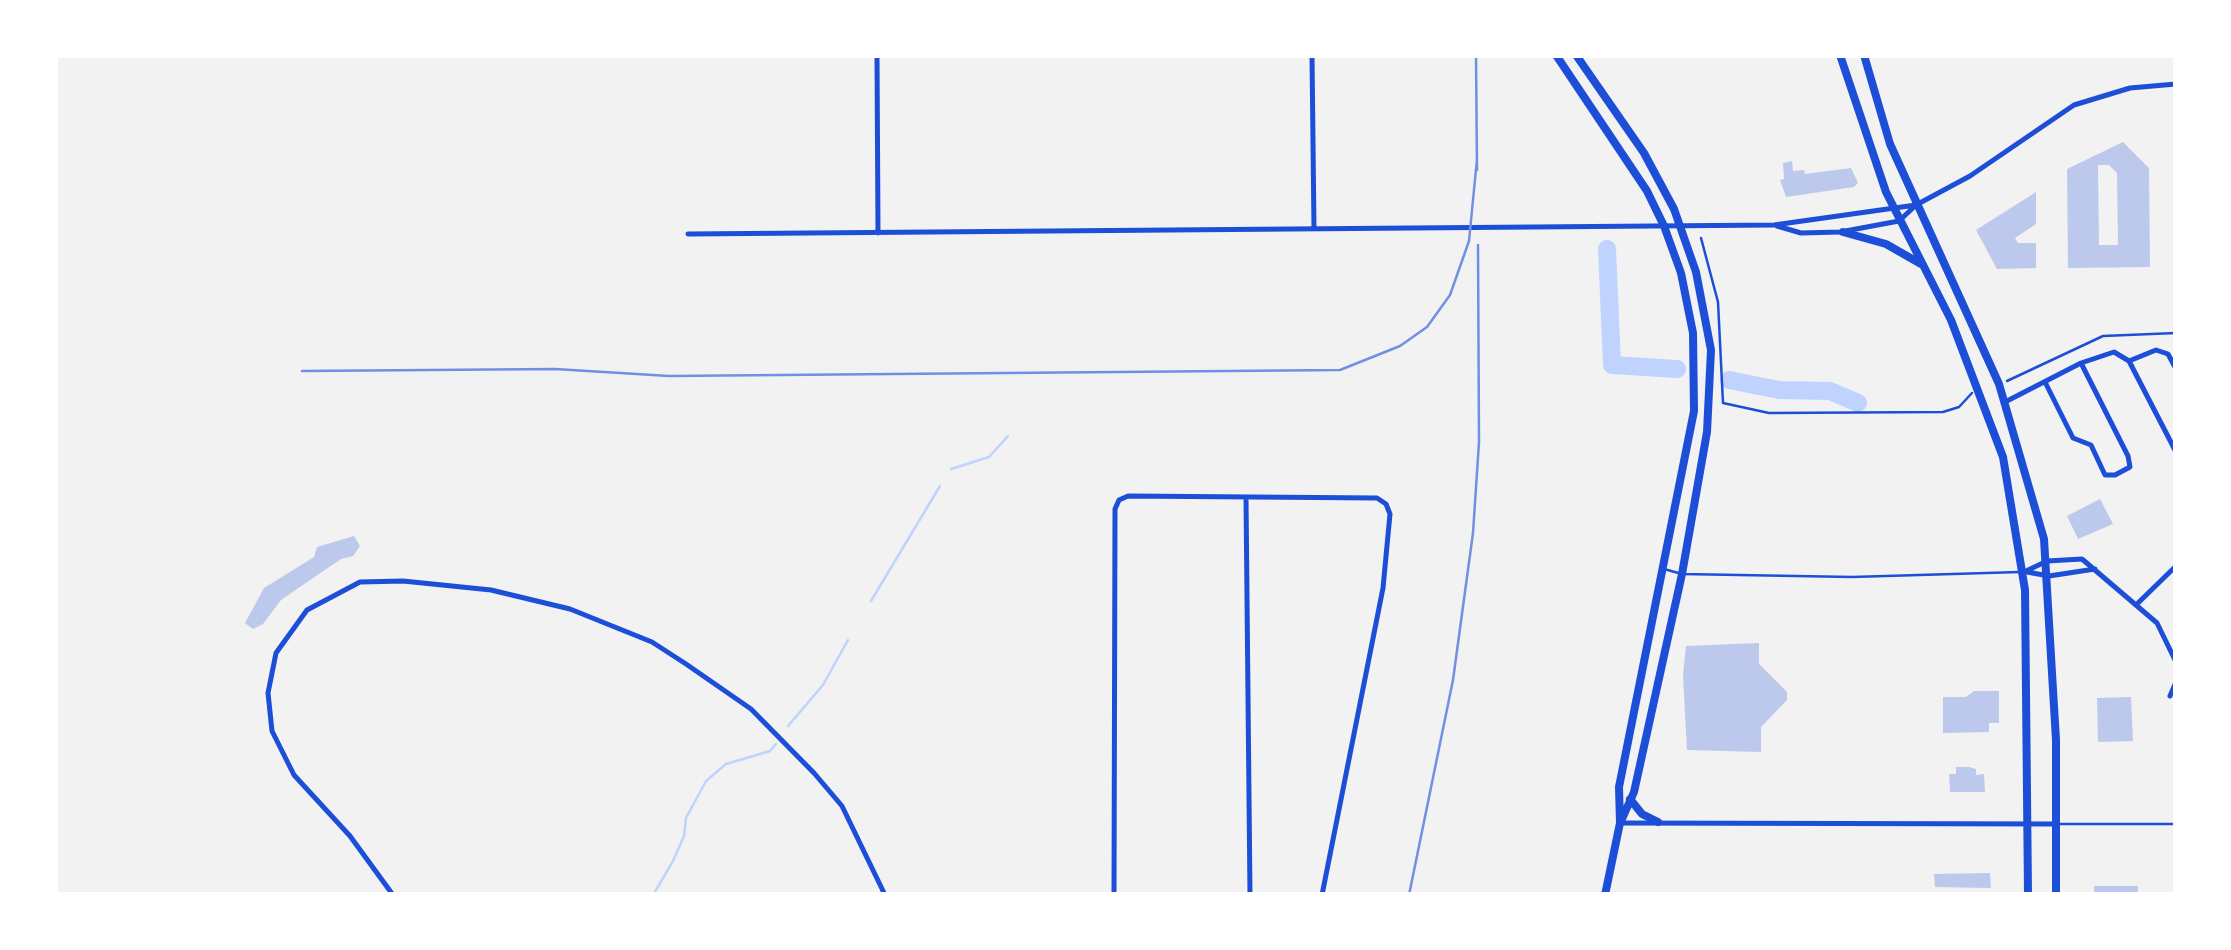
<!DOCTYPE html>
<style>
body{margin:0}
#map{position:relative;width:2231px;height:950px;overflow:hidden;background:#f2f2f2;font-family:"Times New Roman",serif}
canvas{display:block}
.frame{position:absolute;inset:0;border:58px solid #fff;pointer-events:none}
</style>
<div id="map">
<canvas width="2231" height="950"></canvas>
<div class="frame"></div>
</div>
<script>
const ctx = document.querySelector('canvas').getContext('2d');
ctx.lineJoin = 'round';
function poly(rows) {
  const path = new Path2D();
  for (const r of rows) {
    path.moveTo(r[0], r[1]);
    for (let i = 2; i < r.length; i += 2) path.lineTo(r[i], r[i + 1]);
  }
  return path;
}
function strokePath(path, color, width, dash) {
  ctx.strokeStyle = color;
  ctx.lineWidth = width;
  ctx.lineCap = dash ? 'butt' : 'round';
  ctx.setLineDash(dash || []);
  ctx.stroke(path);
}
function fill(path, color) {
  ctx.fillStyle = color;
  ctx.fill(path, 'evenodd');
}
strokePath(poly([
 [951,469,989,457,1008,436],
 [871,601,940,486],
 [788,726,823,685,848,640],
 [653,895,673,861,684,836,686,818,706,781,726,764,770,751,776,744]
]), '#bfd3fe', 2.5);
strokePath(poly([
 [1607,249,1612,365,1677,369],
 [1729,380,1779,390,1830,391,1858,403]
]), '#bfd3fe', 18);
fill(poly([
 [2123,142,2149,168,2150,267,2068,268,2067,169],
 [2098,165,2109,165,2117,173,2118,245,2099,245],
 [1792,161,1793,171,1804,170,1805,174,1851,168,1858,183,1854,187,1786,197,1780,180,1784,179,1783,163],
 [2036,192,2036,224,2015,238,2018,243,2036,243,2036,268,1997,269,1976,230],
 [2100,499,2113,524,2078,539,2067,516],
 [354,536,360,546,353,556,341,559,281,600,263,624,253,629,245,623,264,588,314,557,317,547],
 [1759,643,1759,664,1787,692,1787,700,1761,727,1761,752,1687,750,1683,675,1686,646],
 [1974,691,1999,691,1999,723,1989,723,1989,732,1943,733,1943,697,1966,697],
 [2131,697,2133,741,2098,742,2097,698],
 [1956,767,1969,767,1976,769,1976,775,1984,774,1985,792,1950,792,1949,774,1956,774],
 [1990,873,1991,888,1935,887,1934,874],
 [2094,886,2138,886,2138,895,2094,895]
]), '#bdc9ec');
strokePath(poly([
 [1701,238,1718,302,1723,403,1769,413,1943,412,1959,407,1972,393],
 [2007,381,2103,336,2176,333]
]), '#1d4ed8', 2.5);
strokePath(poly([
 [1664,569,1682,574,1852,577,2020,572],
 [2058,824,2176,824]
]), '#1d4ed8', 2.5);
strokePath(poly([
 [877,55,878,233],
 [1312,55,1314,229],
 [1777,226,1801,233,1840,232,1899,221,1916,205,1970,176,2074,105,2130,88,2176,84],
 [688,234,1774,225,1916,205],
 [2129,361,2156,350,2168,354,2176,369],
 [2045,382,2073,438,2091,445,2105,475,2115,475,2130,467,2128,456,2081,363],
 [2005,402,2081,363,2114,352,2129,361,2176,452],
 [1246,498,1250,895],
 [2024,572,2047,561,2082,559,2157,623,2176,662],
 [2027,572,2049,576,2095,569],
 [2137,604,2176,566],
 [2170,696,2176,682],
 [1620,823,2057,824],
 [393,895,350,836,294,775,272,731,268,693,276,653,307,610,360,582,403,581,491,590,570,609,652,642,686,664,751,709,814,773,842,806,885,895],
 [1114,895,1115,509,1119,500,1128,496,1377,498,1386,504,1390,514,1383,588,1322,895]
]), '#1d4ed8', 5);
strokePath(poly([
 [1556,55,1647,191,1664,226,1681,273,1693,333,1694,411,1619,787,1620,823,1605,895],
 [1576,55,1644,153,1674,209,1696,272,1711,350,1707,432,1682,574,1634,792,1622,819],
 [1630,799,1642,814,1658,822]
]), '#1d4ed8', 8);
strokePath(poly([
 [1840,55,1886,192,1951,320,2003,457,2025,590,2028,895],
 [1864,55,1890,144,1999,384,2044,539,2056,740,2056,895],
 [1843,232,1886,244,1921,264]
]), '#1d4ed8', 8);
strokePath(poly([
 [1476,55,1477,170],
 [302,371,555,369,669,376,1340,370,1400,346,1427,327,1450,295,1469,241,1477,159],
 [1409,895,1453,680,1473,533,1479,442,1478,245]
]), '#7290e2', 2.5);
</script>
